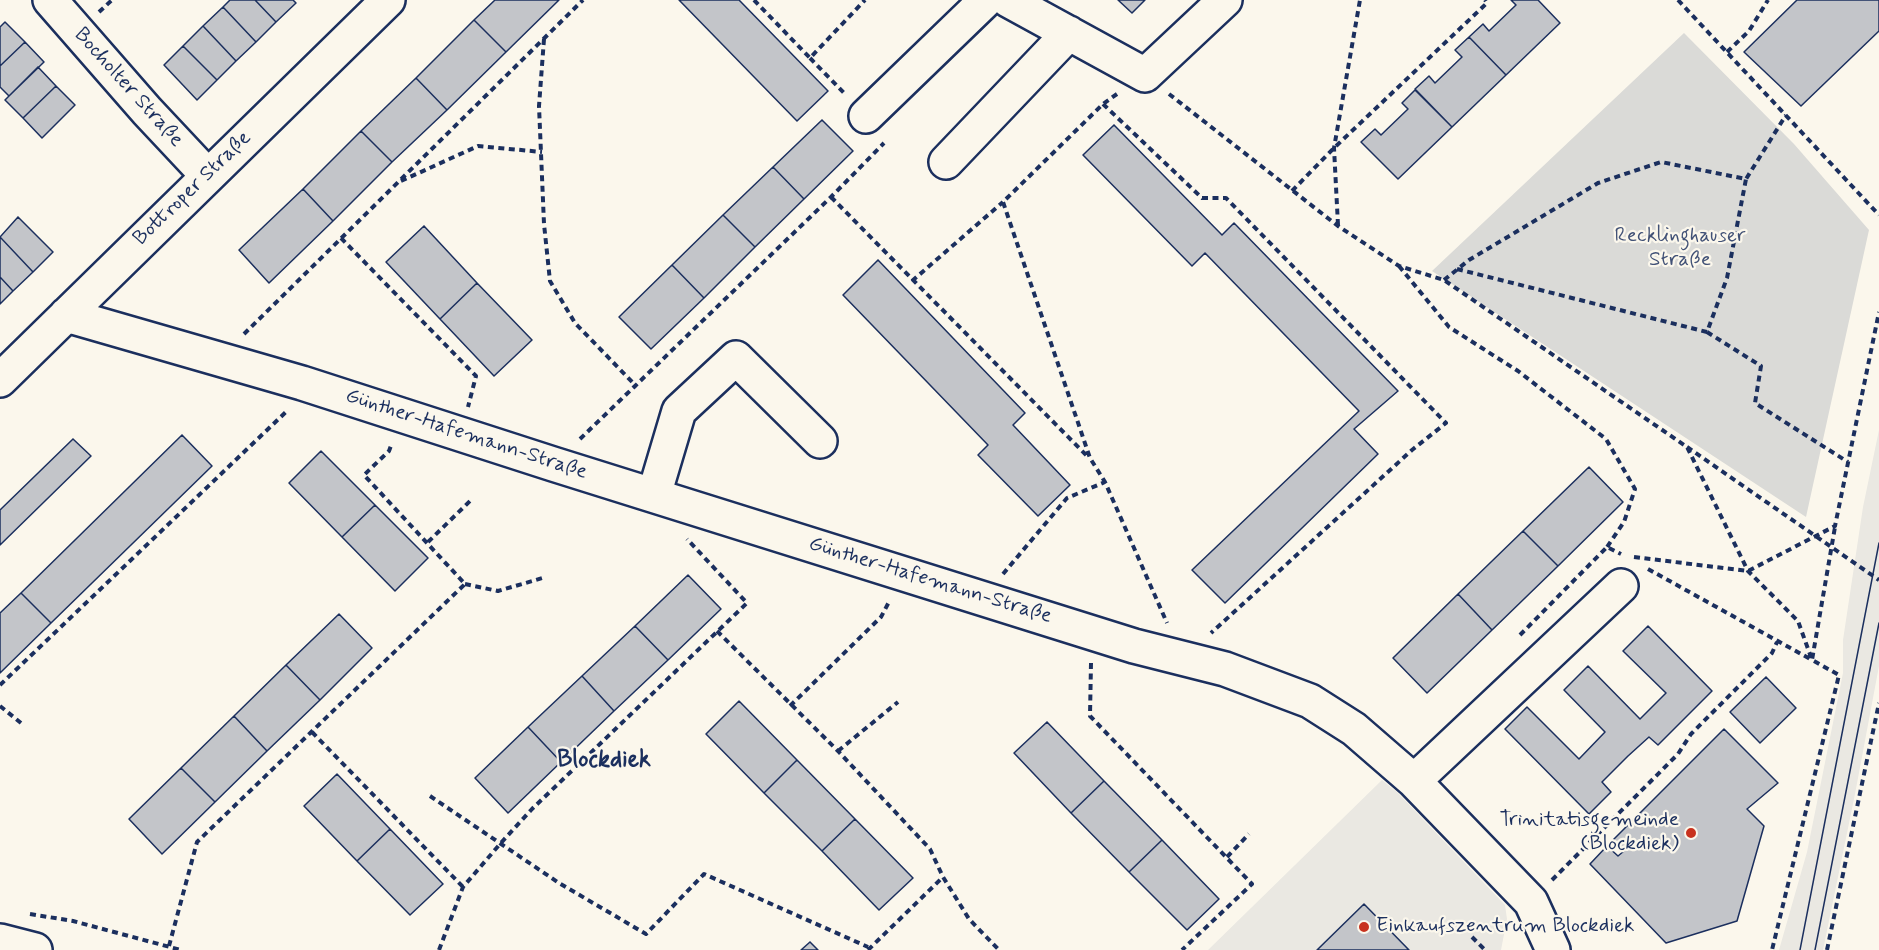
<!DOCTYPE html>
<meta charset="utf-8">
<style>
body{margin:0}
canvas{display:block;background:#fbf7ec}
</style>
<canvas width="1879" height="950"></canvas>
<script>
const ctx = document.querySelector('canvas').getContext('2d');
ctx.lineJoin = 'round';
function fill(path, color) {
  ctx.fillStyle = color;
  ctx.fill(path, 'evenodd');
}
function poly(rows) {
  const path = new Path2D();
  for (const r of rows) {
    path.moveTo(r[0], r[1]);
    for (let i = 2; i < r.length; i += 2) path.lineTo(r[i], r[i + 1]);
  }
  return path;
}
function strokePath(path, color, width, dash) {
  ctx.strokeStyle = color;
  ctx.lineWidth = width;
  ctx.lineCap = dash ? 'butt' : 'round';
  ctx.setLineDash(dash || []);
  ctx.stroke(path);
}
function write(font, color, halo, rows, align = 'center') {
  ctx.font = font + ' Mynerve,sans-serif';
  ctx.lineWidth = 4.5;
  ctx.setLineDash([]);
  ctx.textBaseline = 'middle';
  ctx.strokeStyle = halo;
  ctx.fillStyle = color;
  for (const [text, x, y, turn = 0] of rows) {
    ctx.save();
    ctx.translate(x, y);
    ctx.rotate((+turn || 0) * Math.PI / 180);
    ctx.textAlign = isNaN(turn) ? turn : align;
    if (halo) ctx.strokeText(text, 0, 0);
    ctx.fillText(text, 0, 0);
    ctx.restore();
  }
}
fill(poly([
 [1879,430,1879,666,1855,794,1823,950,1779,950,1807,852,1843,673,1843,640,1863,507],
 [1382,780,1398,793,1505,905,1507,919,1501,950,1208,950]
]), '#eae8e2');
fill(poly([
 [1684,33,1794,144,1869,230,1806,517,1432,271]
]), '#dadad7');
const building = poly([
 [230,0,255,0,276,22,256,42,223,7,230,0],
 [255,0,293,0,296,3,276,22,255,0],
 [495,0,559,0,506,52,474,20,495,0],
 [679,0,739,0,828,91,797,121,679,0],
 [1118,0,1145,0,1132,13,1118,0],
 [1511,0,1538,0,1560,23,1506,75,1469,37,1483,24,1489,31,1516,5,1511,0],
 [1797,0,1879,0,1879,31,1801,106,1744,52,1797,0],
 [223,7,256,42,236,61,203,26,223,7],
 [474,20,506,52,447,110,416,78,474,20],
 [5,22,25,42,0,66,0,27,5,22],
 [203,26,236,61,217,80,183,46,203,26],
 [1469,37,1506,75,1452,127,1415,89,1429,76,1435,83,1462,57,1455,50,1469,37],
 [25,42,44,62,9,96,0,87,0,66,25,42],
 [183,46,217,80,197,100,164,65,183,46],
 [38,67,56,86,23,118,5,100,38,67],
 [416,78,447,110,392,162,361,131,416,78],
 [56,86,75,105,42,138,23,118,56,86],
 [1415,90,1452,127,1398,179,1361,142,1375,129,1381,135,1408,109,1402,103,1415,90],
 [822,120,853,151,804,199,773,167,822,120],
 [1114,125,1222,235,1234,223,1398,391,1354,429,1378,454,1225,603,1192,570,1359,411,1205,253,1192,266,1083,155,1114,125],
 [361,131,392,162,333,221,303,189,361,131],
 [773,167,804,199,755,247,723,215,773,167],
 [303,189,333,221,269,283,239,250,303,189],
 [723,215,755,247,704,298,672,265,723,215],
 [18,217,53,252,33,272,0,237,18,217],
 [424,226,477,283,440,319,386,262,424,226],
 [0,237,33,272,13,291,0,277,0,237],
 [878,260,1025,413,1013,425,1070,485,1038,516,978,455,988,445,843,295,878,260],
 [672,265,704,298,651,349,619,317,672,265],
 [0,277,13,291,0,304,0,277],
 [477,283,532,340,494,376,440,319,477,283],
 [182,435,212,466,51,623,21,593,182,435],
 [73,439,91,456,0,545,0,510,73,439],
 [321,451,375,505,342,537,289,483,321,451],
 [1589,467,1623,502,1558,566,1523,531,1589,467],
 [375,505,428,558,395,591,342,537,375,505],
 [1523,531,1558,566,1492,630,1458,594,1523,531],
 [688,575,721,609,668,660,635,626,688,575],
 [21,593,51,623,0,673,0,613,21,593],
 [1458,594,1492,630,1427,693,1393,658,1458,594],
 [339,614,372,648,320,700,286,665,339,614],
 [635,626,668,660,614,711,582,676,635,626],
 [1648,626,1712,691,1658,745,1649,737,1628,756,1602,782,1611,792,1589,814,1505,729,1527,707,1579,759,1605,732,1564,690,1588,666,1640,719,1666,693,1623,651,1648,626],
 [286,665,320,700,267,751,234,716,286,665],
 [582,676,614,711,561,762,528,727,582,676],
 [1766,677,1796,708,1760,743,1730,712,1766,677],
 [739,701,797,760,764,793,706,734,739,701],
 [234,716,267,751,215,802,181,768,234,716],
 [1047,722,1104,781,1071,813,1014,753,1047,722],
 [528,727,561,762,508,813,475,778,528,727],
 [1724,729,1778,783,1747,809,1764,826,1737,921,1666,943,1590,864,1607,846,1618,856,1624,851,1612,841,1724,729],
 [797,760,855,819,822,851,764,793,797,760],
 [181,768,215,802,162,854,129,819,181,768],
 [337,774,390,829,357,861,304,806,337,774],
 [1104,781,1162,840,1129,872,1071,813,1104,781],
 [855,819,913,878,879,910,822,851,855,819],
 [390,829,443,884,410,915,357,861,390,829],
 [1162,840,1219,899,1187,930,1129,872,1162,840],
 [1364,904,1409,950,1317,950,1364,904],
 [810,942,818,950,801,950,810,942]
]);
fill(building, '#c3c5c9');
strokePath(building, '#1b2f5e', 1.5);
const minor = poly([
 [50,0,147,111,207,175],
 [1008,0,1145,75,1225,0],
 [866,116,986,0],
 [946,162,1069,33],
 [66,315,302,383,553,464,1134,646,1225,669,1310,701,1354,729,1414,781,1531,902,1553,950],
 [0,380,388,0],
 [654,495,679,411,736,358,820,441],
 [1414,781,1621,586]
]);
const major = poly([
 [0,941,35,950]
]);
strokePath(minor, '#1b2f5e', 38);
strokePath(major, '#1b2f5e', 38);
strokePath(poly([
 [754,0,810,58,865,0],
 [1678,0,1879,215],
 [99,12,112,0],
 [544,39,539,106,544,224,550,281,575,323,637,387],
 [1727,52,1749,31,1768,0],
 [810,58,845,94],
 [1117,94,1103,104,1003,202,1090,458,1105,482,1167,623],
 [1169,94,1338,226,1399,266,1444,280,1687,447,1748,571,1798,621,1812,660,1839,675,1772,950],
 [1103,104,1202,198,1226,198,1446,423,1412,450,1211,633],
 [401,181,478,146,542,152],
 [1292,191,1334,148,1487,3,1485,0],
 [831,197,1089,458],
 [1338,225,1334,148,1360,0],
 [341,238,476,376,468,407],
 [1399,266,1449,327,1518,371,1606,439,1635,489,1624,522,1607,547],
 [1457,269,1707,332,1727,278,1746,179],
 [1444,280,1469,260,1598,183,1661,162,1746,179,1786,115],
 [912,281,1003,202],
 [1707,332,1761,366,1755,403,1848,462],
 [244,334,583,0],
 [580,439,831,197,884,143],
 [428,542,470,501],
 [1634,557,1748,571,1835,526,1879,312],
 [1648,569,1812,660,1835,527],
 [1003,574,1067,498,1105,482],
 [465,584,498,591,546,577],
 [717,631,838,751,930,849,943,877],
 [1520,635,1607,547,1621,554],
 [1091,663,1090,716,1252,884,1182,950],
 [0,685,288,410],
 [0,706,21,723],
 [790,706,881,617,890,600],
 [312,732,463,887],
 [838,751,898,702],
 [430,796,559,883,646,934,704,874,868,947],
 [1227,857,1249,834],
 [1552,880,1678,754,1691,734,1772,653,1777,642],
 [30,914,73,921,181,950],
 [1472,937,1485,950],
 [169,946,197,842,465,584,364,475,389,451,392,443],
 [439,950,463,887,500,844,532,809,747,603,687,539],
 [868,950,943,877,969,919,999,950],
 [1827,950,1879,703]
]), '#1b2f5e', 4, [6, 4.5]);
strokePath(minor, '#fbf7ec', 33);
strokePath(major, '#fbf7ec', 33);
strokePath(poly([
 [1800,950,1879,543],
 [1815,950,1879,623]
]), '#1b2f5e', 1.5);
strokePath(poly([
 [1687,447,1879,580]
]), '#1b2f5e', 4, [6, 4.5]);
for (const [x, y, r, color] of [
 [1691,833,6,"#c8321e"],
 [1364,927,6,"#c8321e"]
]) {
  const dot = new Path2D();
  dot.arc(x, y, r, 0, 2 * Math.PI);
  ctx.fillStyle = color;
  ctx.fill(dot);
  strokePath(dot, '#fbf7ec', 2);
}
write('21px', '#1b2f5e', '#fbf7ec', [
 ["Bocholter Straße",128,88,48],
 ["Bottroper Straße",193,189,-44],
 ["Günther-Hafemann-Straße",466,435,18],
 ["Günther-Hafemann-Straße",930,581,17]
]);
write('21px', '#415176', '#fbf7ec', [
 ["Recklinghauser",1680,237],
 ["Straße",1680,261]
]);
write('21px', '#1b2f5e', '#fbf7ec', [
 ["Trinitatisgemeinde",1679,821],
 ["(Blockdiek)",1679,845],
 ["Einkaufszentrum Blockdiek",1376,927,"left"]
], 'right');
write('bold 24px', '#1b2f5e', '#fbf7ec', [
 ["Blockdiek",604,761]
]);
</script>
